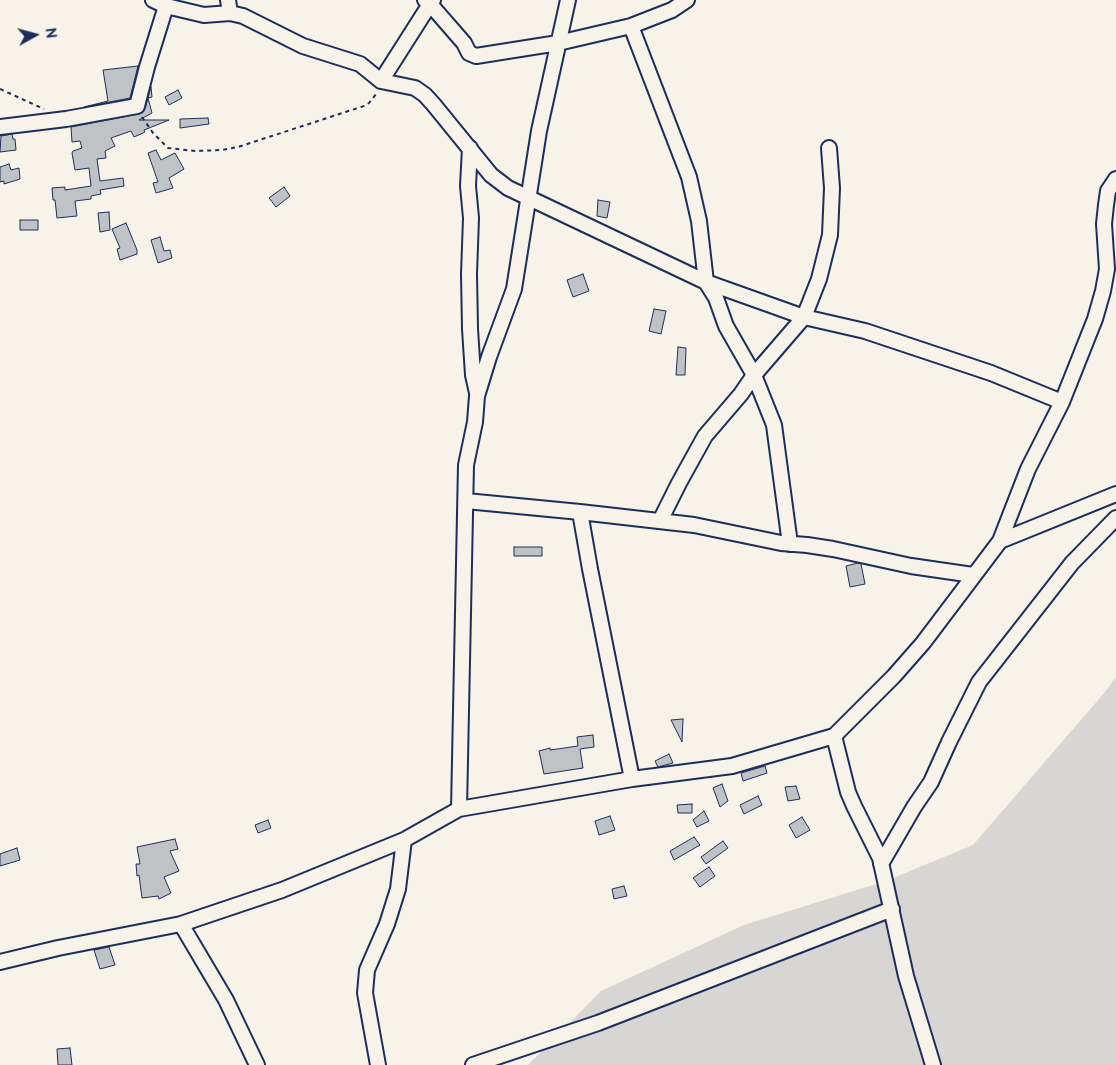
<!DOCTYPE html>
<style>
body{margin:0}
#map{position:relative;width:1116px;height:1065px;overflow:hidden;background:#f7f3e8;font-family:"Balsamiq Sans",sans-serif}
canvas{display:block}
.north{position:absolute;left:10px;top:10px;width:50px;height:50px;-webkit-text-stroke:4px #f7f3e8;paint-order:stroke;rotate:83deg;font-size:14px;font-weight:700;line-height:20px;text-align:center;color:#1b2f5e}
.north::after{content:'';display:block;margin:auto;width:18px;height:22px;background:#1b2f5e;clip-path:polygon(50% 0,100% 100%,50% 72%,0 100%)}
</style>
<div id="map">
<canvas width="1116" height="1065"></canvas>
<div class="north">N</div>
</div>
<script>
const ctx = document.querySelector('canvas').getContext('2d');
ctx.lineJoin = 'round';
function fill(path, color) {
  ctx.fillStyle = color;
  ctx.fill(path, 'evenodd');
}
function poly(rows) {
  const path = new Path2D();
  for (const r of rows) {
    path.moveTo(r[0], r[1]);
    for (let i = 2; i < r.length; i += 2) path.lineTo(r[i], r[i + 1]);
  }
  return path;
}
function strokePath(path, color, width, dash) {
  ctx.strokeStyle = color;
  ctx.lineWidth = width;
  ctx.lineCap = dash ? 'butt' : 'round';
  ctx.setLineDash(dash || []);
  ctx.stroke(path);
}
fill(poly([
 [1116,677,1116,1065,528,1065,601,991,744,925,886,881,973,845,1105,692]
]), '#d7d6d4');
const building = poly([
 [138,66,130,98,84,107,108,101,103,70,138,66],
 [151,87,152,97,148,98,152,113,139,120,169,120,144,130,145,132,134,137,131,131,111,138,115,146,105,151,106,158,97,159,100,181,123,178,124,186,100,190,101,194,91,196,91,199,75,201,77,216,57,218,55,200,53,200,52,188,65,187,65,190,91,186,89,168,75,170,72,153,73,151,82,148,80,141,72,142,71,127,139,114,145,109,151,87],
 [178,90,182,98,169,105,165,97,178,90],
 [208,118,209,124,180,128,180,119,208,118],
 [12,134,13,139,15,139,16,150,0,152,1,136,12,134],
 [156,150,161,160,175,153,184,169,169,178,173,188,156,193,153,183,158,182,148,153,156,150],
 [9,164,11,170,19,168,20,179,4,184,4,181,0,182,0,167,9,164],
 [284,187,290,196,276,207,269,198,284,187],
 [598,200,610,202,607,218,597,216,598,200],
 [109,212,110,230,100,232,98,213,109,212],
 [20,220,38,220,38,230,20,230,20,220],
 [126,223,137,250,137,254,120,260,117,249,120,248,112,229,126,223],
 [160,237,164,251,170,250,172,258,158,263,151,240,160,237],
 [583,274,589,291,573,297,567,280,583,274],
 [654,309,666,311,661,334,649,331,654,309],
 [678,347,686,348,685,375,676,375,678,347],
 [514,547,542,547,542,556,514,556,514,547],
 [858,563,861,564,865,584,850,587,846,566,858,563],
 [683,719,682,742,671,720,683,719],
 [593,735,594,747,580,749,583,768,544,774,539,751,550,748,550,750,578,746,577,737,593,735],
 [669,754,673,763,658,767,655,761,669,754],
 [765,766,767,773,743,781,741,773,765,766],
 [722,784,728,801,720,807,713,788,722,784],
 [796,786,800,799,788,801,785,787,796,786],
 [758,796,762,805,744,814,740,805,758,796],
 [692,804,692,813,678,813,677,805,692,804],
 [704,811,709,821,697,827,693,820,704,811],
 [610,816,615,830,599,835,595,821,610,816],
 [802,817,810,830,796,838,789,825,802,817],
 [268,820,271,828,258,833,255,825,268,820],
 [694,837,700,845,674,860,670,851,694,837],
 [175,839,178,849,170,851,179,871,164,877,171,893,159,899,158,896,142,898,139,875,137,876,136,864,140,864,137,847,175,839],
 [723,841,728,848,706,864,701,857,723,841],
 [17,848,20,860,0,866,0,854,17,848],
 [709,867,715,876,700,887,693,878,709,867],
 [624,886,627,896,614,899,612,889,624,886],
 [109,947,115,965,100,969,94,950,109,947],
 [70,1048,72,1065,58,1065,57,1049,70,1048]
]);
fill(building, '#c0c3c5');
strokePath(building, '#1b2f5e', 1);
const minor = poly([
 [153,0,166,6,204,15,230,13,243,16,303,46,360,64,381,81,415,88,425,95,434,105,491,175,508,188,706,282,804,317,865,331,991,373,1062,402],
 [228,0,230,13],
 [433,0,430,4,464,43,469,53,476,56,558,43,631,26,672,10,687,0],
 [631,26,689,177,699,221,706,282,716,298,726,326,754,375,774,425,790,544],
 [381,81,430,4,425,0],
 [0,127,66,119,137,106,147,67,166,6],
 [470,148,468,186,471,218,469,274,470,329,473,375,477,393],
 [466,501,580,512,590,569,632,779],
 [580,512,694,525,781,543,807,545,833,549,911,566,973,575],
 [660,521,679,483,705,436,741,394,754,375,804,317,819,279,830,235,832,188,829,148],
 [1000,541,1116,494],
 [834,736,848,792,854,806,880,858,906,976,933,1065],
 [459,809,466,465,475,422,477,396,489,357,514,289,539,131,568,0],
 [881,864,914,807,931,782,949,742,979,682,1072,563,1116,518],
 [181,924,226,1000,257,1065],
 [0,962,58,948,181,924,282,890,404,840,459,809,632,779,732,766,834,736,894,676,923,643,1000,541,1028,469,1062,402,1095,319,1103,291,1107,269,1104,224,1106,205,1108,191,1116,179],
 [378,1065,365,993,367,970,387,924,398,889,404,840],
 [473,1065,598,1023,892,909]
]);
strokePath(minor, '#1b2f5e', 18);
strokePath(poly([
 [0,89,44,109],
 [142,117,153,133,168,148,195,151,222,150,238,147,364,106,369,103,377,93]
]), '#1b2f5e', 2, [4, 4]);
strokePath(minor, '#f7f3e8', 14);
</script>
